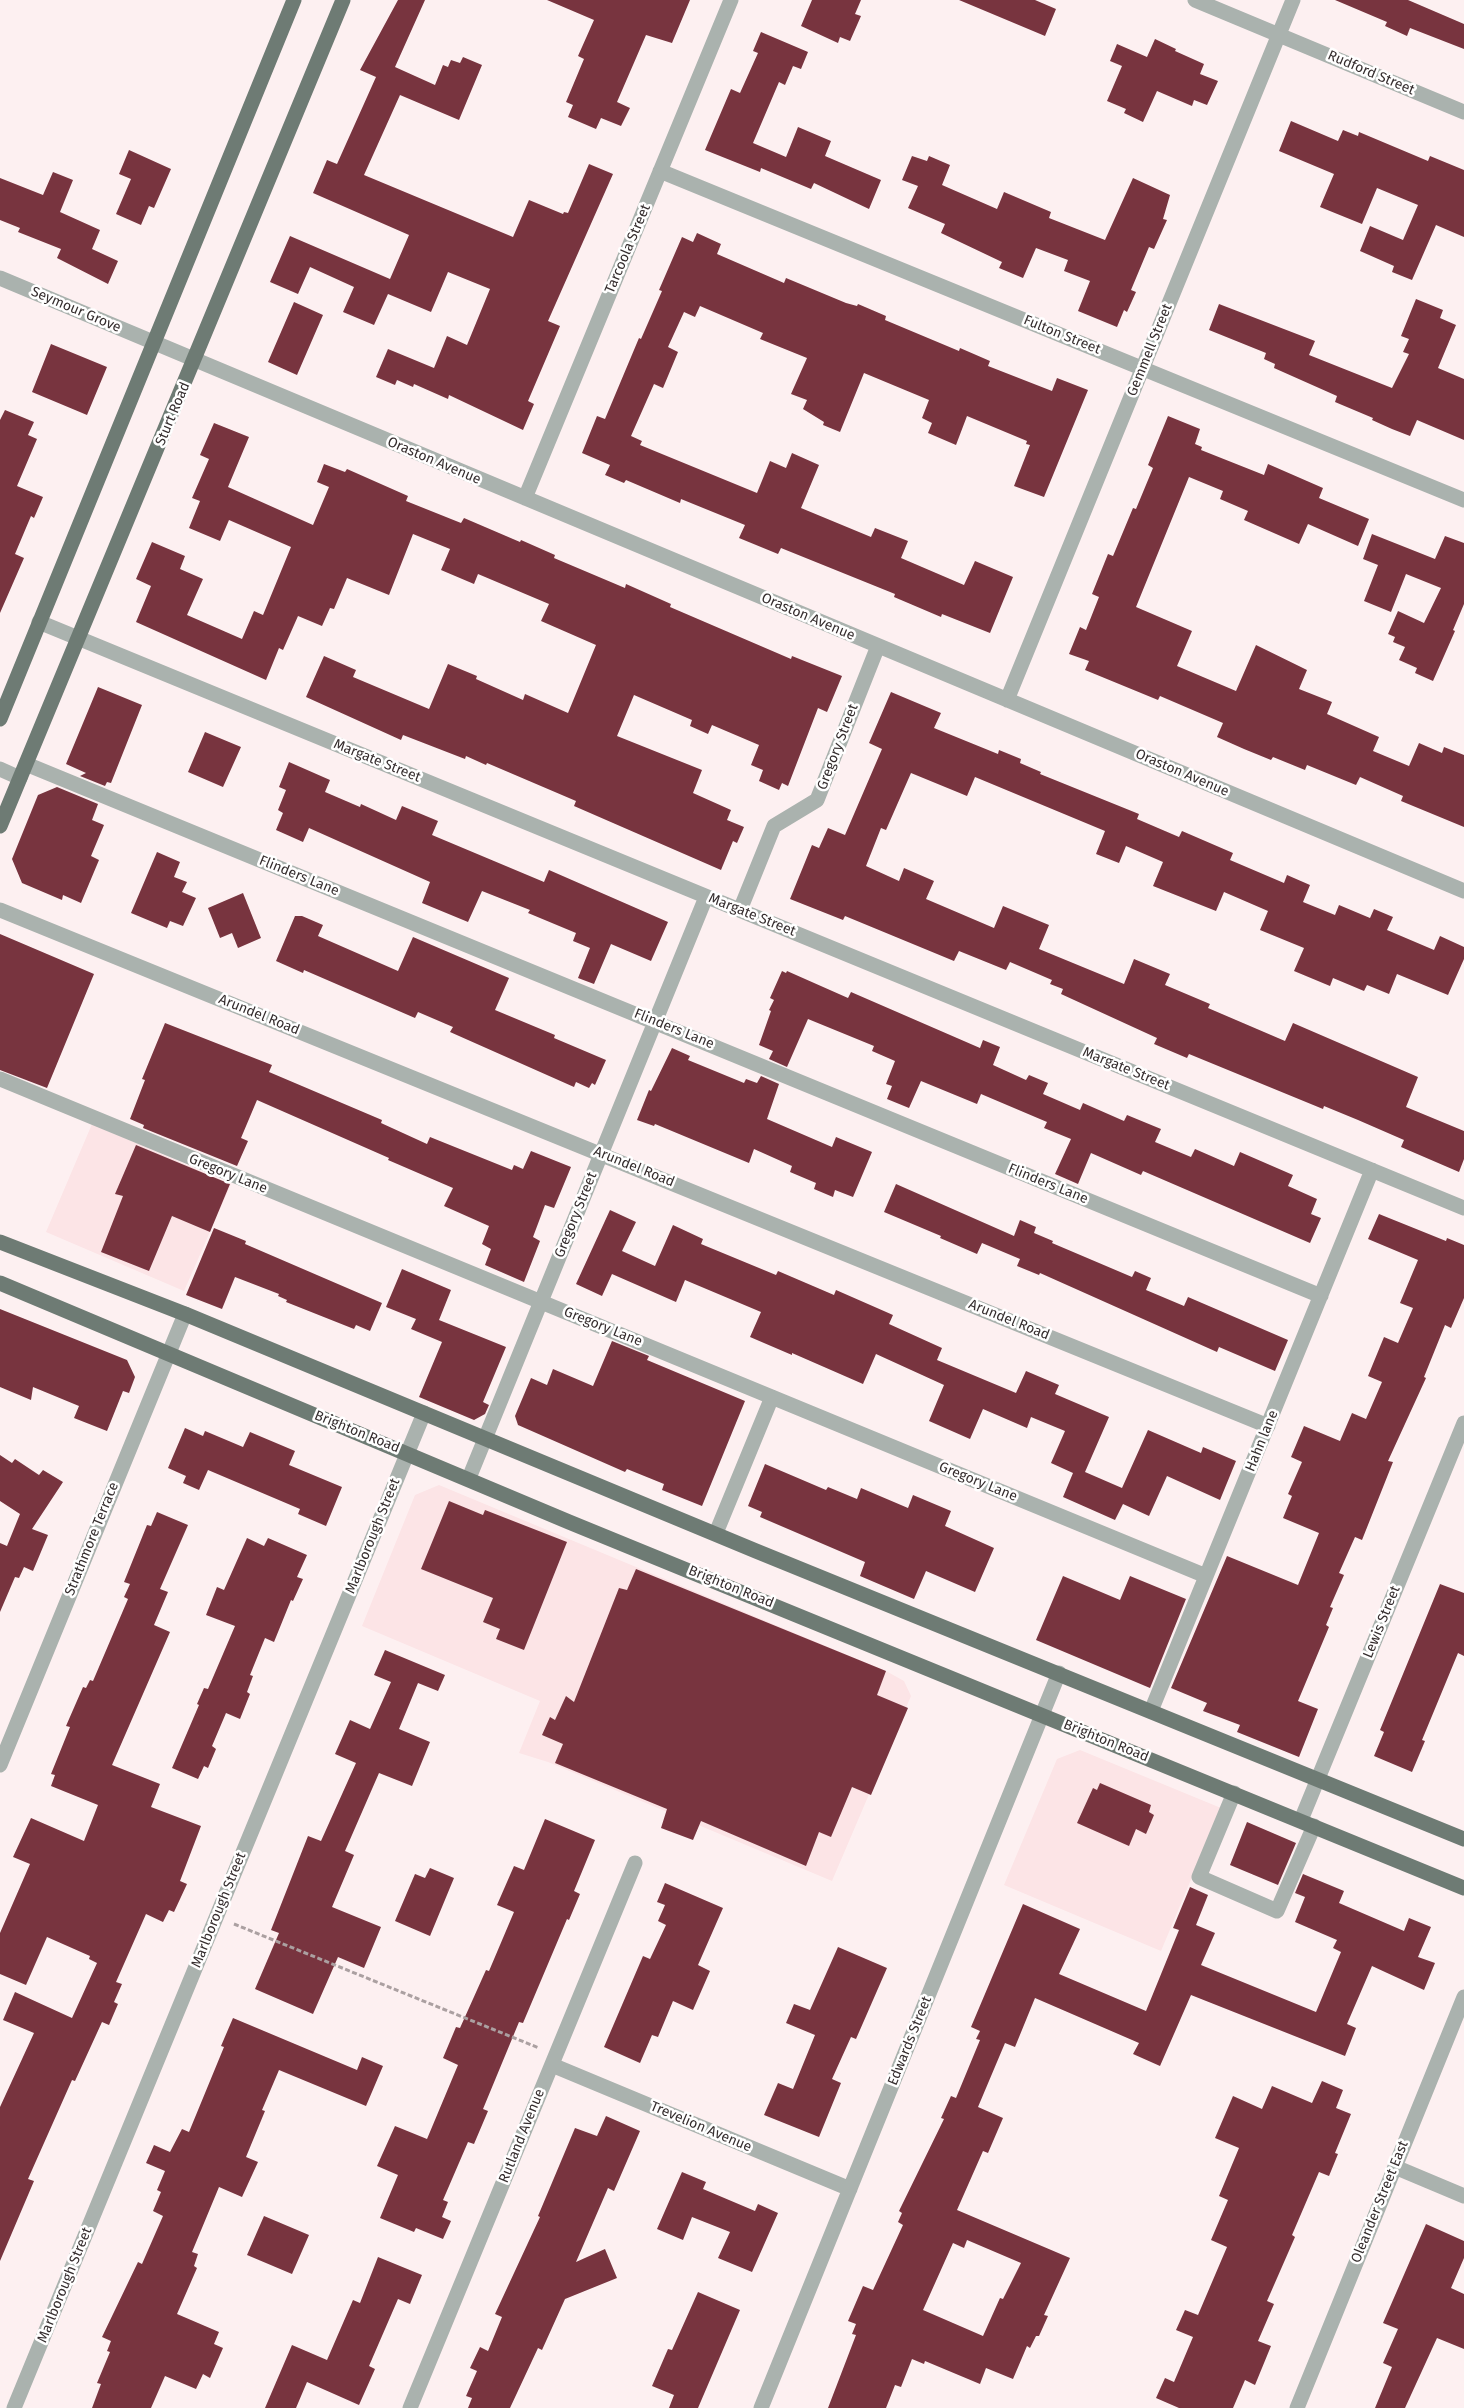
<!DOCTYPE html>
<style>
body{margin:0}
canvas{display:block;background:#fdf0f1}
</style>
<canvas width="1464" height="2408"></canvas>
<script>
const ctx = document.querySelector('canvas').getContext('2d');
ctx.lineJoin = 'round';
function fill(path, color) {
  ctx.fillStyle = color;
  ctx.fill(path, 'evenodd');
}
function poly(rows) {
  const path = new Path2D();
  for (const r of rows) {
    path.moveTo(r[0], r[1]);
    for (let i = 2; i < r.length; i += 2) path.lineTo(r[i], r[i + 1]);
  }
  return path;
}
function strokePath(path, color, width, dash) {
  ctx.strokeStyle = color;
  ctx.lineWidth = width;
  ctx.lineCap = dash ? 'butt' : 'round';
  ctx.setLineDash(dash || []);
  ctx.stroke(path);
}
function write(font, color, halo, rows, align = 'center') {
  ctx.font = font + ' "Fira Sans",sans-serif';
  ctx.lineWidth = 5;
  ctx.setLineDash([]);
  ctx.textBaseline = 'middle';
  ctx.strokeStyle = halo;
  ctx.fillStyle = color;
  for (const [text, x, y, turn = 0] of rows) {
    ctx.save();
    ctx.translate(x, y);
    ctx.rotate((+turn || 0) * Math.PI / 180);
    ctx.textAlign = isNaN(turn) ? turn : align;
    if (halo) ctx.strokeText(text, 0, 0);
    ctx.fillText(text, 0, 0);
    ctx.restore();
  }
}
fill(poly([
 [92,1124,231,1184,184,1291,46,1232],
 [439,1485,886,1671,904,1681,911,1696,832,1881,548,1762,519,1753,540,1701,362,1626,415,1495],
 [1080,1750,1221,1808,1161,1951,1004,1885,1057,1759]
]), '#fce4e6');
fill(poly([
 [398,0,425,0,395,67,435,85,443,65,448,67,451,60,460,63,463,57,482,65,459,120,400,95,364,175,513,237,529,200,563,214,564,212,568,213,589,164,613,174,548,321,560,326,528,401,534,404,523,430,449,395,448,399,414,384,413,387,397,380,395,385,376,377,388,349,434,368,447,336,467,345,490,289,448,272,431,312,388,294,374,325,343,312,354,287,310,267,298,294,270,282,290,236,390,279,409,235,313,193,327,160,337,164,376,77,360,70],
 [547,0,690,0,672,43,646,35,617,102,630,108,621,126,601,118,596,129,568,117,573,105,566,102,584,59,578,56,594,20],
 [812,0,861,0,855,14,861,16,850,41,840,37,838,43,801,26],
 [959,0,1035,0,1056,9,1045,36],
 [1335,0,1408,0,1464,24,1464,49,1410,28,1407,36,1385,26,1387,22],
 [761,32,808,52,801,69,793,66,785,85,779,82,753,143,786,157,798,127,831,141,825,156,881,180,869,209,814,183,811,189,761,168,760,172,705,150,731,89,740,93,758,53,753,51],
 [1155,39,1176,49,1175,51,1204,64,1200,74,1218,81,1207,105,1194,100,1192,106,1157,91,1143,122,1124,113,1126,109,1107,101,1122,66,1110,61,1117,44,1147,57],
 [1291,121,1338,141,1343,130,1358,136,1359,132,1428,161,1430,156,1464,170,1464,237,1436,225,1412,280,1392,272,1394,266,1360,251,1370,226,1403,240,1418,205,1377,188,1362,224,1320,207,1334,174,1279,151],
 [129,150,171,169,154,208,149,206,141,225,116,214,131,179,119,174],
 [912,156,927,161,929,156,950,165,942,185,997,209,1004,192,1051,212,1049,218,1105,240,1133,178,1170,195,1163,219,1167,220,1154,249,1149,247,1131,290,1136,292,1127,312,1124,310,1117,327,1078,311,1090,281,1064,271,1068,260,1036,248,1023,278,999,268,1002,262,941,233,945,224,908,208,918,186,902,180],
 [53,172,73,180,60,212,100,230,92,249,118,261,108,284,57,258,61,249,18,232,20,228,0,220,0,178,43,195],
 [697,233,721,244,717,254,784,283,786,278,846,303,857,306,858,304,886,316,885,320,959,351,960,348,990,361,988,366,1052,391,1057,378,1088,390,1044,497,1014,486,1030,445,1026,444,1027,441,967,416,956,445,928,433,932,423,922,418,929,400,864,373,840,432,823,425,824,422,803,409,807,400,791,394,807,358,760,339,763,333,700,306,695,317,684,312,668,347,678,352,663,388,654,384,631,436,642,441,640,445,757,493,770,461,786,468,792,453,819,465,801,508,871,537,875,528,908,541,901,558,964,585,975,561,1013,577,990,633,942,614,941,617,894,597,895,594,781,548,778,554,739,538,745,525,681,499,680,503,626,480,624,483,605,475,610,465,582,453,597,416,605,419,639,338,641,339,662,291,659,290,682,237,693,242],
 [1416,299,1443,310,1440,318,1456,325,1438,368,1464,379,1464,440,1417,420,1410,436,1392,429,1372,420,1373,418,1335,402,1337,396,1274,368,1275,364,1264,359,1266,353,1209,330,1219,304,1315,341,1309,355,1392,388,1409,354,1403,352,1409,339,1401,336],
 [294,302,323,315,297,375,268,362],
 [51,344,107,367,87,415,32,392],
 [5,410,34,422,28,435,37,439,17,486,43,497,34,518,31,516,15,554,24,558,0,613,0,420],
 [1168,416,1200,429,1195,444,1202,447,1201,450,1264,475,1268,464,1323,488,1319,498,1369,519,1358,546,1308,524,1299,544,1244,520,1248,511,1220,499,1223,491,1189,477,1136,607,1192,631,1177,666,1236,691,1256,645,1307,670,1299,689,1332,702,1327,714,1379,737,1373,751,1409,766,1419,743,1442,753,1444,747,1464,755,1464,827,1401,801,1403,796,1360,777,1356,785,1307,765,1305,770,1273,757,1271,760,1244,749,1217,737,1223,723,1160,696,1158,700,1085,670,1089,661,1069,654,1080,627,1086,630,1099,597,1092,594,1108,554,1113,556,1133,508,1136,509,1153,468,1148,465],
 [214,423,249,437,228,487,313,525,329,487,317,482,324,464,345,472,347,469,408,496,406,501,461,523,464,518,520,542,521,540,555,555,554,558,625,588,626,584,671,604,670,607,791,659,792,656,842,676,827,712,818,708,788,786,782,783,779,790,759,781,763,770,751,765,759,745,712,725,708,734,690,726,692,720,634,695,617,736,702,770,693,793,731,810,727,820,744,827,737,843,733,841,721,870,574,806,576,801,487,763,486,765,466,756,465,759,403,735,401,740,306,697,324,656,356,670,353,677,429,709,448,664,477,676,476,679,523,700,525,694,568,713,596,645,541,621,549,604,478,574,474,584,441,570,450,549,413,534,389,595,347,578,334,609,330,608,322,626,298,616,283,650,279,648,266,680,136,622,151,586,136,579,152,542,185,556,180,569,203,579,187,615,242,639,254,611,263,615,291,547,229,520,220,541,189,528,200,501,192,498,209,459,200,455],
 [1372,534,1435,559,1445,536,1464,543,1464,604,1453,630,1455,631,1433,681,1415,673,1417,668,1399,660,1405,647,1393,642,1395,637,1388,634,1398,611,1424,623,1441,588,1406,574,1391,612,1364,601,1378,565,1363,559],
 [98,687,142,705,111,783,107,782,105,786,80,776,86,773,66,764],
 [891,692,941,713,934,728,998,754,999,750,1021,759,1020,763,1041,772,1040,774,1139,814,1137,819,1179,837,1182,831,1233,853,1230,860,1284,883,1287,875,1310,885,1303,902,1335,915,1339,905,1370,918,1374,909,1393,917,1387,930,1434,950,1440,936,1464,947,1464,959,1448,995,1397,974,1389,994,1367,985,1364,991,1333,978,1330,986,1294,971,1304,948,1260,930,1268,911,1224,892,1216,911,1153,886,1163,862,1126,846,1119,863,1096,854,1105,831,975,777,967,796,911,773,886,830,881,828,866,866,899,881,904,868,934,881,926,899,994,928,1003,906,1049,925,1039,949,1124,984,1134,959,1170,974,1165,985,1210,1004,1208,1008,1285,1041,1293,1023,1418,1077,1406,1107,1464,1131,1464,1159,1459,1172,1401,1147,1404,1140,1358,1120,1324,1106,1323,1109,1189,1054,1187,1058,1154,1044,1157,1038,1061,994,1063,989,1050,984,1052,980,1010,962,1006,970,959,951,954,961,845,916,843,920,790,899,812,845,819,848,828,828,845,835,882,749,869,743],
 [205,732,241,747,223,787,188,772],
 [289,762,330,780,325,792,360,807,361,804,396,820,402,806,438,821,432,835,544,882,549,870,668,922,651,961,611,944,594,984,578,978,590,948,573,941,576,933,528,913,530,910,482,891,468,922,422,903,430,882,309,828,303,842,276,830,283,813,278,810,286,790,279,787],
 [57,787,98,804,92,820,104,825,91,856,99,860,81,903,63,895,62,900,22,883,12,859,38,795],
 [157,852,180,862,174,877,187,882,182,892,196,898,183,926,170,921,167,928,131,913],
 [243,893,261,938,238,948,232,933,220,938,208,908],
 [295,916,302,916,323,925,318,936,398,971,413,937,509,978,495,1010,555,1035,554,1038,606,1060,595,1085,592,1083,589,1088,576,1082,574,1087,450,1032,453,1027,418,1012,415,1018,304,970,303,973,276,961],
 [0,934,94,974,47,1088,0,1070],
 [782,971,786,973,787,971,848,998,851,992,980,1048,983,1040,1000,1047,993,1065,1026,1080,1029,1075,1048,1083,1043,1094,1080,1110,1083,1103,1124,1121,1127,1115,1161,1129,1155,1142,1191,1157,1195,1149,1234,1166,1240,1152,1293,1175,1288,1186,1317,1199,1311,1214,1321,1218,1310,1243,1143,1171,1141,1175,1091,1153,1078,1184,1055,1174,1071,1139,1044,1128,1047,1122,981,1094,977,1104,921,1081,909,1108,887,1099,892,1086,886,1084,895,1061,872,1051,874,1046,808,1019,787,1067,769,1059,773,1051,759,1045,771,1011,769,1010,774,1000,770,998],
 [165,1023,272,1065,269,1072,382,1120,381,1123,427,1144,430,1137,512,1170,514,1165,523,1169,531,1151,571,1167,554,1208,545,1205,533,1237,540,1241,524,1282,485,1265,491,1249,482,1244,489,1226,444,1206,453,1188,388,1160,389,1158,257,1100,241,1138,248,1141,237,1166,143,1128,144,1125,130,1119,145,1080,142,1079],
 [672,1048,690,1056,688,1060,744,1083,746,1079,757,1083,761,1076,779,1084,767,1119,832,1147,836,1137,872,1152,853,1197,835,1190,833,1197,814,1189,816,1183,790,1172,792,1166,754,1149,749,1163,655,1124,654,1126,637,1120,649,1090,651,1091],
 [136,1145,230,1184,210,1232,172,1216,149,1271,101,1252,123,1196,115,1194],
 [896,1184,1014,1236,1020,1220,1036,1227,1034,1233,1053,1241,1052,1243,1132,1277,1135,1271,1151,1278,1146,1290,1184,1306,1188,1297,1288,1340,1275,1371,1219,1347,1217,1352,1040,1273,1039,1275,1017,1266,1020,1259,982,1243,977,1254,940,1238,941,1236,884,1212],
 [610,1210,636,1222,622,1251,655,1266,673,1225,703,1239,701,1244,776,1275,778,1271,834,1295,836,1290,893,1315,889,1324,942,1348,937,1360,1016,1393,1026,1371,1059,1385,1055,1394,1109,1417,1085,1472,1122,1488,1148,1430,1201,1453,1203,1447,1236,1461,1220,1500,1167,1476,1149,1516,1123,1504,1115,1520,1063,1497,1073,1473,1051,1463,1065,1431,1031,1417,1027,1428,983,1409,970,1439,929,1421,944,1385,876,1354,863,1384,792,1353,792,1355,750,1337,761,1312,685,1280,676,1302,612,1274,602,1296,576,1284],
 [1379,1214,1446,1241,1447,1238,1464,1245,1464,1298,1451,1328,1445,1325,1424,1377,1426,1378,1388,1461,1393,1462,1362,1540,1355,1537,1339,1573,1344,1575,1330,1607,1333,1608,1326,1625,1329,1627,1298,1701,1318,1709,1299,1757,1237,1732,1240,1725,1203,1711,1207,1703,1171,1688,1227,1556,1298,1585,1319,1533,1283,1518,1292,1496,1288,1494,1302,1462,1291,1457,1304,1426,1340,1441,1352,1413,1366,1419,1382,1382,1368,1376,1384,1337,1398,1343,1413,1308,1400,1303,1418,1260,1368,1239],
 [214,1228,246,1241,245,1244,382,1303,370,1331,356,1325,354,1329,286,1302,287,1300,278,1296,279,1294,235,1277,222,1309,186,1295],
 [402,1269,451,1290,439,1320,506,1347,483,1402,489,1405,485,1414,474,1420,419,1397,442,1342,411,1329,416,1319,386,1307],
 [0,1309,127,1360,135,1377,129,1393,123,1391,107,1431,74,1418,79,1406,33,1387,31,1400,0,1387],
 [612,1341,649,1356,647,1360,745,1401,702,1506,662,1490,664,1484,627,1469,625,1472,518,1425,515,1416,531,1378,547,1385,553,1369,593,1386],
 [185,1428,203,1436,205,1431,243,1447,250,1432,295,1451,289,1465,342,1487,326,1526,298,1514,300,1509,208,1470,199,1490,183,1483,186,1476,168,1468],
 [0,1455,12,1463,15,1459,39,1475,43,1470,63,1482,32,1529,48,1535,33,1571,24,1567,19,1578,15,1577,0,1612,0,1543,7,1546,20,1514,0,1501],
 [765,1464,826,1490,828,1487,857,1499,861,1488,908,1508,913,1495,951,1511,945,1526,994,1548,975,1592,926,1571,914,1599,860,1576,865,1562,760,1517,762,1512,748,1506],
 [449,1501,483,1515,485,1510,567,1542,524,1650,496,1639,500,1629,483,1622,493,1598,421,1569],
 [157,1512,188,1525,160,1589,168,1592,154,1625,170,1632,112,1765,160,1784,151,1807,201,1826,180,1881,187,1884,174,1912,169,1910,163,1922,146,1914,116,1982,122,1984,114,2002,118,2004,109,2025,102,2022,75,2081,72,2080,28,2179,34,2181,0,2261,0,2107,34,2033,3,2020,15,1992,72,2018,97,1963,89,1959,90,1956,47,1937,26,1985,0,1974,0,1933,30,1864,13,1857,31,1818,84,1841,98,1805,51,1786,55,1775,51,1774,70,1727,66,1726,83,1687,86,1688,90,1680,93,1681,128,1599,124,1597,130,1584,124,1582,147,1525,151,1526],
 [247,1538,264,1546,268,1538,307,1555,297,1577,303,1579,293,1601,291,1600,274,1642,265,1638,250,1675,253,1676,247,1692,250,1694,240,1719,226,1713,212,1746,216,1749,208,1768,204,1766,198,1779,172,1768,199,1705,197,1704,204,1688,208,1689,235,1626,206,1615,217,1587,224,1590],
 [636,1569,886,1671,877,1695,908,1708,871,1795,852,1787,831,1837,819,1832,806,1866,701,1821,693,1840,661,1828,667,1809,555,1763,563,1744,542,1735,550,1717,555,1720,566,1696,574,1702,619,1588,627,1590],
 [1063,1576,1120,1600,1130,1576,1186,1599,1150,1688,1036,1640],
 [1440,1584,1464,1593,1464,1656,1458,1653,1422,1740,1425,1741,1412,1772,1374,1756,1384,1732,1380,1730],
 [385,1650,445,1675,438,1691,418,1683,399,1729,430,1742,412,1786,379,1773,345,1851,354,1855,332,1907,381,1927,364,1968,338,1957,313,2014,255,1989,279,1933,271,1930,308,1836,321,1841,356,1763,335,1754,350,1720,370,1729,391,1682,374,1675],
 [1100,1783,1151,1805,1149,1812,1154,1815,1146,1834,1136,1829,1129,1846,1077,1823,1093,1788,1097,1790],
 [545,1819,595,1840,574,1891,580,1894,569,1920,567,1919,523,2023,519,2022,483,2109,488,2111,474,2144,468,2142,443,2200,448,2202,442,2217,451,2221,443,2239,416,2228,414,2232,380,2218,398,2175,377,2166,395,2126,427,2139,458,2065,443,2058,456,2027,460,2028,486,1970,489,1971,514,1912,497,1905,514,1866,524,1870],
 [1247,1822,1296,1843,1278,1885,1230,1865],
 [430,1868,454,1878,430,1936,395,1921,415,1874,425,1878],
 [1303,1874,1344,1891,1339,1903,1404,1931,1409,1918,1431,1927,1418,1957,1435,1963,1424,1990,1372,1966,1347,2024,1356,2028,1345,2056,1191,1995,1160,2066,1133,2054,1139,2043,1035,1998,1015,2047,1005,2043,978,2107,1003,2118,988,2153,983,2151,957,2210,1070,2258,1044,2315,1048,2316,1039,2336,1036,2336,1030,2348,1027,2346,1013,2379,986,2368,980,2384,925,2361,924,2364,912,2359,901,2387,895,2385,886,2408,828,2408,856,2335,852,2334,856,2324,848,2321,863,2286,873,2290,903,2225,898,2222,902,2213,899,2211,944,2119,941,2118,951,2096,956,2098,980,2040,976,2039,980,2031,971,2027,1023,1904,1080,1929,1059,1974,1146,2011,1179,1930,1173,1928,1190,1887,1208,1895,1196,1925,1215,1933,1201,1965,1316,2012,1341,1952,1333,1948,1337,1940,1295,1922,1305,1897,1295,1893],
 [967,2240,1021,2263,1003,2299,1000,2298,983,2336,923,2310,953,2243,964,2248],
 [665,1883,723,1908,698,1965,710,1971,693,2010,673,2001,658,2037,652,2035,640,2063,604,2047,643,1956,650,1959,666,1925,658,1921,665,1905,657,1902],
 [838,1947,887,1968,856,2039,851,2037,832,2079,841,2083,819,2137,764,2115,778,2083,793,2089,815,2035,786,2023,794,2004,810,2010],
 [233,2018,357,2070,362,2057,383,2066,366,2106,279,2070,262,2110,265,2111,246,2157,258,2162,242,2197,219,2187,192,2252,198,2254,194,2266,197,2268,177,2314,219,2332,214,2344,223,2348,210,2378,203,2374,196,2389,165,2376,151,2408,92,2408,101,2384,97,2383,110,2352,107,2351,111,2341,102,2337,138,2262,142,2264,163,2216,153,2211,161,2192,157,2190,165,2171,146,2163,154,2145,170,2152,182,2129,189,2132,224,2047,221,2046],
 [1322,2081,1343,2090,1336,2108,1351,2114,1335,2153,1338,2154,1329,2176,1319,2172,1292,2235,1295,2237,1267,2301,1274,2304,1258,2341,1271,2346,1255,2385,1245,2380,1233,2408,1179,2408,1156,2398,1165,2378,1174,2382,1193,2337,1176,2330,1185,2310,1198,2315,1227,2247,1211,2240,1228,2200,1219,2196,1239,2148,1215,2138,1233,2096,1262,2109,1272,2086,1312,2103],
 [606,2116,640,2131,614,2191,608,2188,576,2262,605,2249,617,2278,565,2299,542,2350,538,2348,510,2408,468,2408,472,2398,466,2396,477,2371,470,2368,480,2347,488,2351,502,2317,495,2314,540,2217,538,2216,575,2128,597,2136],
 [682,2172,706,2182,703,2189,755,2211,758,2204,778,2213,752,2272,718,2258,730,2232,692,2217,683,2240,657,2229],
 [264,2216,309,2235,292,2274,247,2255],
 [1426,2224,1464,2241,1464,2258,1451,2288,1464,2294,1464,2349,1437,2338,1405,2408,1375,2408,1392,2367,1383,2363,1398,2329,1383,2323],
 [378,2257,422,2275,410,2304,398,2299,369,2366,375,2369,359,2405,307,2382,296,2408,265,2408,292,2345,327,2360,353,2300,360,2303],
 [698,2292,740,2310,698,2408,669,2408,674,2395,652,2386,668,2349,672,2350]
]), '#78343f');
strokePath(poly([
 [234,1924,539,2048]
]), '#aba0a1', 3, [5, 2.5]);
strokePath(poly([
 [1195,0,1464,112],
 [660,171,1464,500],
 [0,278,1464,891],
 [525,498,731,0],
 [39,622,1464,1208],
 [1007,700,1293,0],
 [26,764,1321,1296],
 [0,769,20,778],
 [0,910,1268,1426],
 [740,910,774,826,817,800,878,646],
 [0,1079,1206,1576],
 [469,1478,706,897],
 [716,1533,772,1397],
 [1151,1711,1372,1170],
 [0,1765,185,1314],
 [1234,1793,1199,1877,1277,1911,1314,1826],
 [1301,1820,1464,1423],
 [552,2065,850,2189],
 [1395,2167,1464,2196],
 [14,2408,424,1413],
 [410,2408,635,1863],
 [761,2408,1059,1673],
 [1297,2408,1464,1997]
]), '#aab2ae', 15);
strokePath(poly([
 [0,719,294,0],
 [0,826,343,0],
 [0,1242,185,1314,756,1551,1464,1839],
 [0,1283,569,1522,1464,1888]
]), '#6e7b74', 15);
write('14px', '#352d2e', '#fff', [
 ["Rudford Street",1371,73,23],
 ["Tarcoola Street",628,249,-67],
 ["Seymour Grove",76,310,23],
 ["Fulton Street",1062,335,22],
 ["Gemmell Street",1150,350,-68],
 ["Sturt Road",173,414,-67],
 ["Oraston Avenue",434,461,23],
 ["Oraston Avenue",808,617,23],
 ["Gregory Street",838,747,-69],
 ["Margate Street",377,761,22],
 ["Oraston Avenue",1182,773,23],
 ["Flinders Lane",299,876,22],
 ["Margate Street",752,915,22],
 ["Arundel Road",259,1015,22],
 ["Flinders Lane",674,1029,22],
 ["Margate Street",1126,1069,22],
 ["Arundel Road",634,1167,22],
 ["Gregory Lane",228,1174,22],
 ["Flinders Lane",1048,1184,22],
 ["Gregory Street",576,1215,-68],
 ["Arundel Road",1009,1320,22],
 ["Gregory Lane",603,1327,22],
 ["Brighton Road",357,1432,22],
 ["Hahn lane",1262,1441,-68],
 ["Gregory Lane",978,1482,22],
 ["Marlborough Street",373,1536,-68],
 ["Strathmore Terrace",92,1539,-68],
 ["Brighton Road",731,1587,22],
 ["Lewis Street",1382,1622,-68],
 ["Brighton Road",1106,1741,22],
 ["Marlborough Street",219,1910,-68],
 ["Edwards Street",910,2041,-68],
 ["Trevelion Avenue",701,2127,23],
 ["Rutland Avenue",522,2136,-68],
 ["Oleander Street East",1380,2202,-68],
 ["Marlborough Street",65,2285,-68]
]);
</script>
